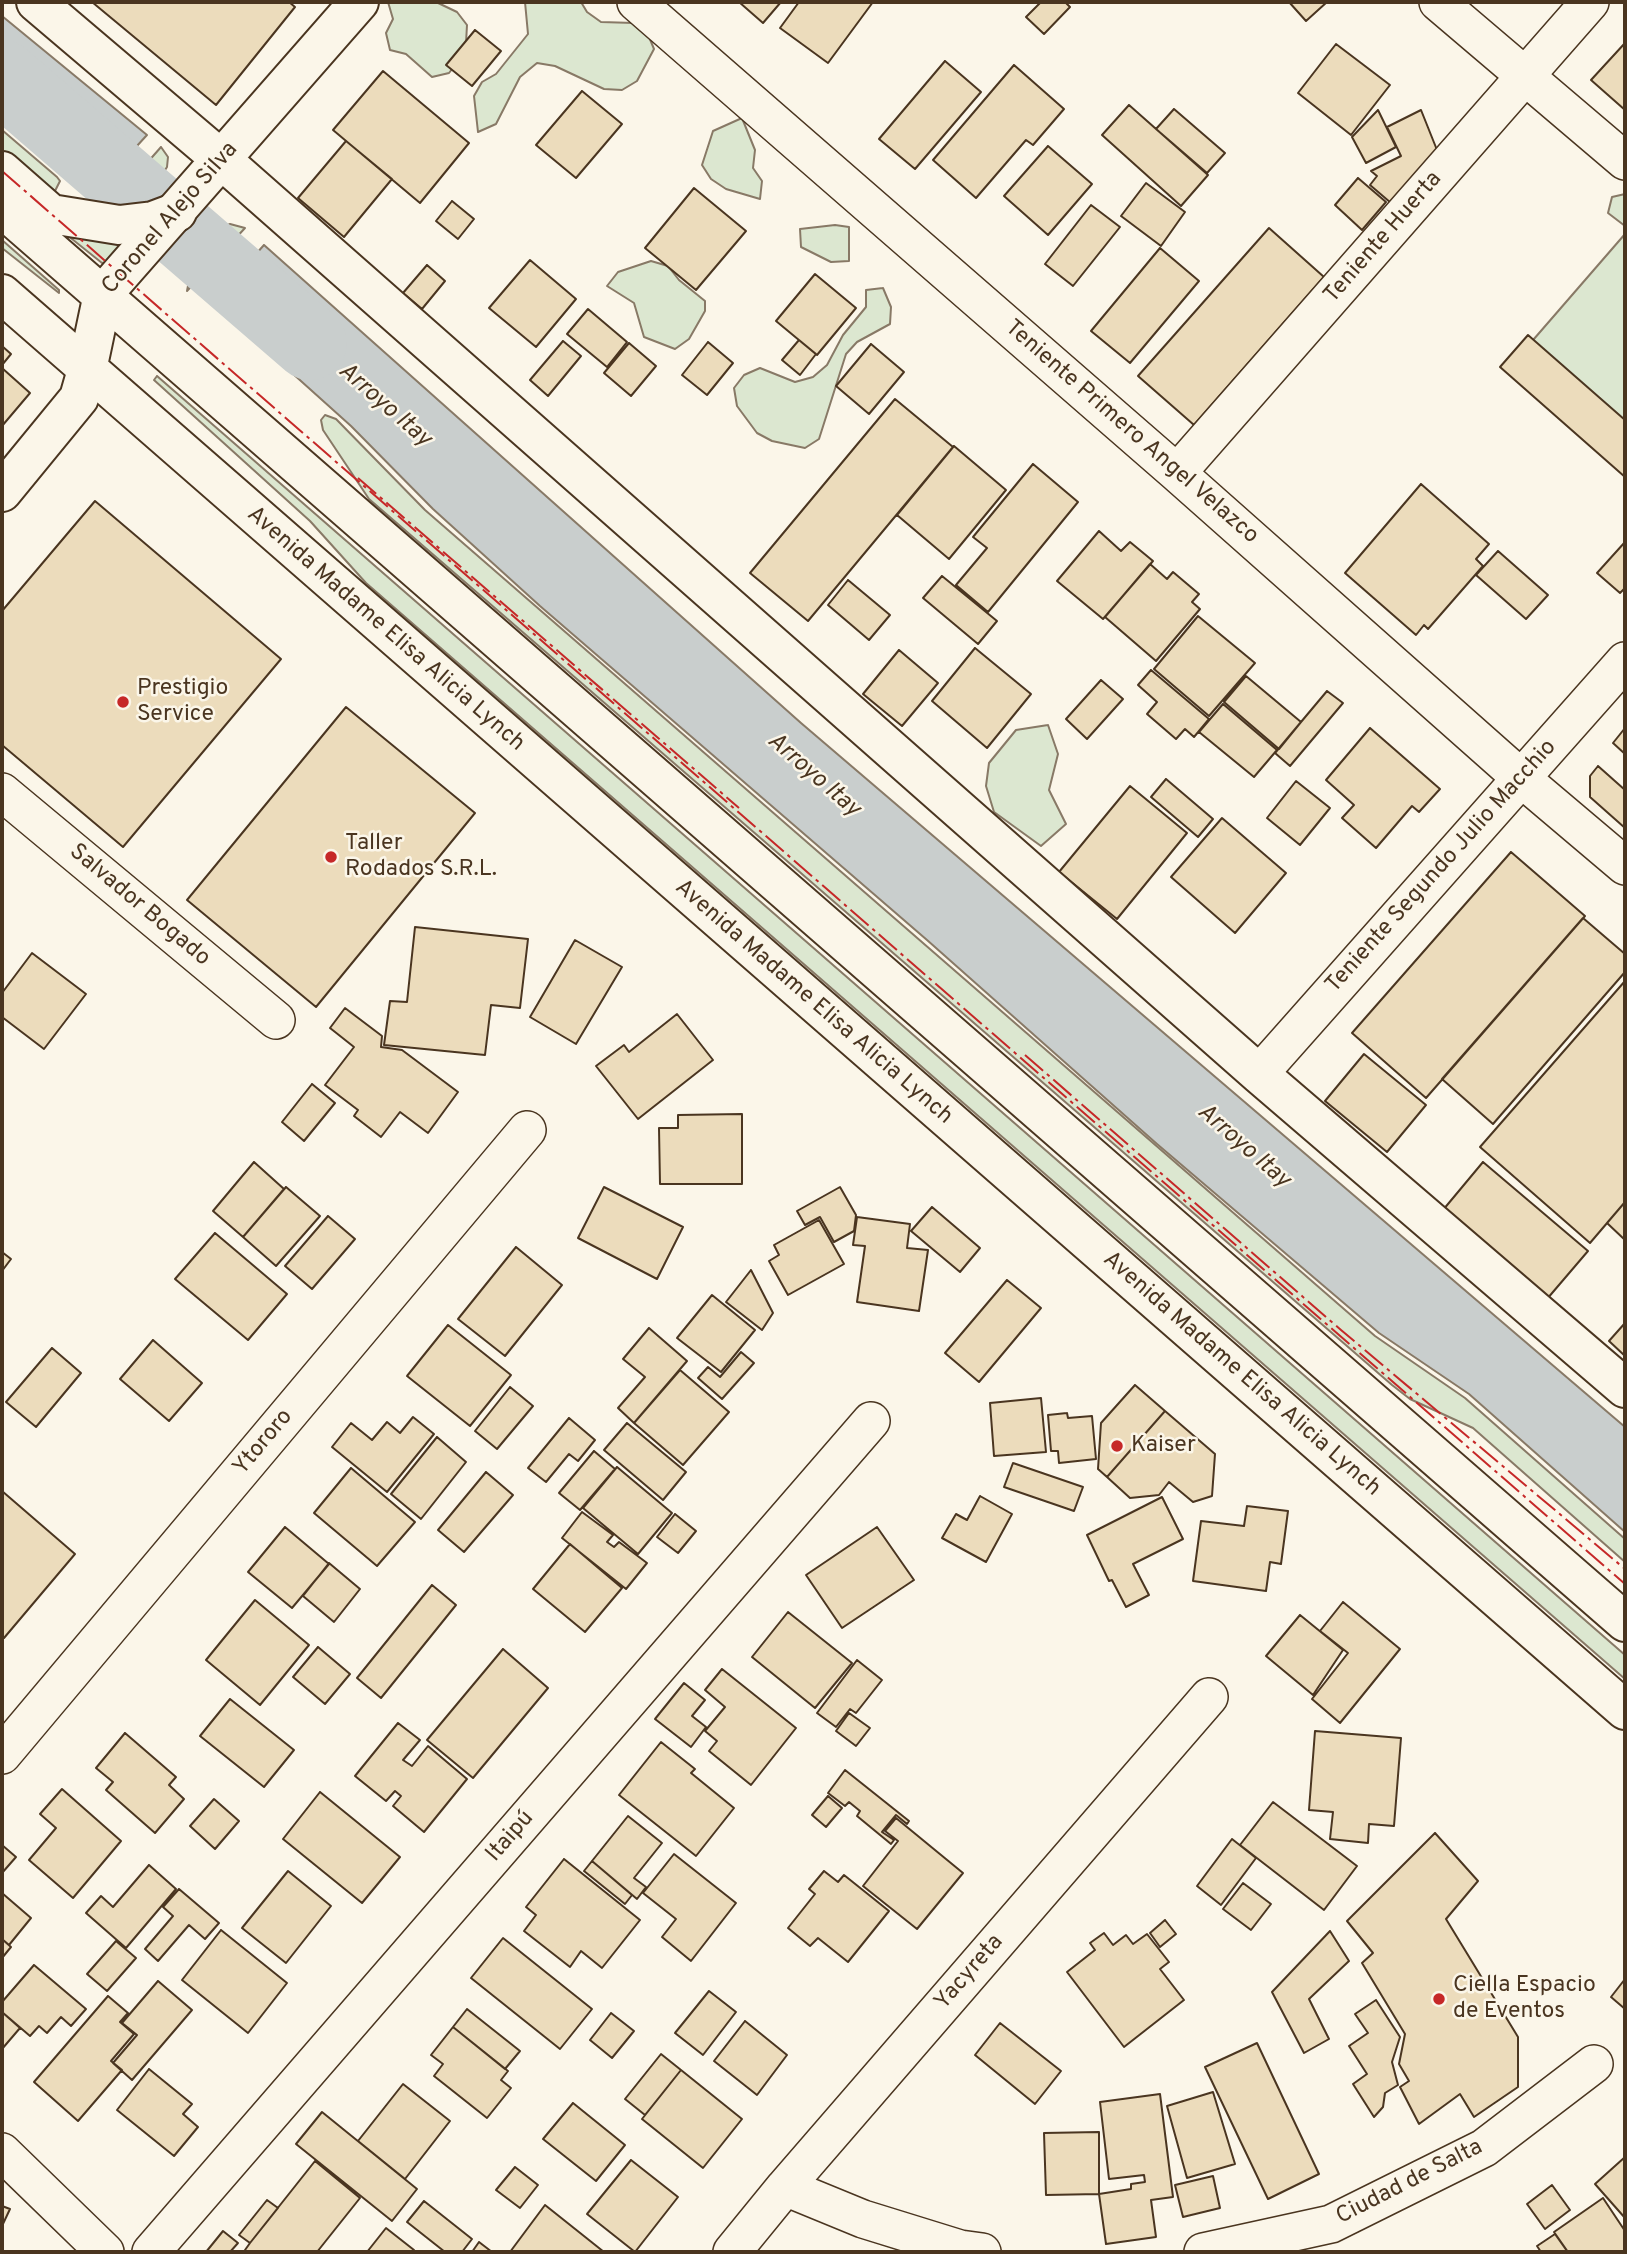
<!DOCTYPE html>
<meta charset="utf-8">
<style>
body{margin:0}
#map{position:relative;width:1627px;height:2254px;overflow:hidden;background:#fbf6e9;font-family:Overpass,sans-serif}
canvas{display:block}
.frame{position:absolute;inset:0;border:4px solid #4a3520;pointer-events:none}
</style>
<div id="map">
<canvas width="1627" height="2254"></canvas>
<div class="frame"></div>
</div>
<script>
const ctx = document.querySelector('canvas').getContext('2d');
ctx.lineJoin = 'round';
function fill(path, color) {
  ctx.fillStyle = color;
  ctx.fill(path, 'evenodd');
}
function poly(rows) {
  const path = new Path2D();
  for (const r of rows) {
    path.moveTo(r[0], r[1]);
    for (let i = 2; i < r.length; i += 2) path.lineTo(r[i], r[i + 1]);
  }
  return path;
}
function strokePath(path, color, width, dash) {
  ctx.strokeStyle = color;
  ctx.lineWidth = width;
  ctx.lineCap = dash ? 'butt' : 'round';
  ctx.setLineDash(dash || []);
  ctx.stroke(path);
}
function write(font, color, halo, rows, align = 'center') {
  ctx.font = font + ' Overpass,sans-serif';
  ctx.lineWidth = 5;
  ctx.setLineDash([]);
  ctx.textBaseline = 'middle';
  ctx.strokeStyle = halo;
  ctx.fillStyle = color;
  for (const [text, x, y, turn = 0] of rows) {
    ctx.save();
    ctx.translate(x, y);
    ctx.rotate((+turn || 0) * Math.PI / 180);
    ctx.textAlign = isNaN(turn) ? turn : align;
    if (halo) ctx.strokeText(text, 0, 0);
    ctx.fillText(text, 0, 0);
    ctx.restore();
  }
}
const green = poly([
 [388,2,436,2,457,12,467,25,466,43,460,59,449,73,432,77,406,54,390,50,386,33,393,19,388,2],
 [525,2,581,2,587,12,601,22,634,23,647,32,654,49,637,81,622,90,604,89,555,66,537,63,520,77,496,124,478,132,474,96,482,82,496,74,528,34,525,2],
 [742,118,755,150,753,168,762,181,760,199,726,189,711,179,702,165,713,131,742,118],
 [2,130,57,177,60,181,55,191,2,150,2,130],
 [161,147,168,157,167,167,151,192,140,200,110,205,161,147],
 [1625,194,1625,226,1608,213,1612,197,1625,194],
 [230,224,245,228,187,291,191,270,202,248,217,230,230,224],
 [835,225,849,227,849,261,831,262,801,247,800,229,835,225],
 [1625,234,1625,461,1514,362,1625,234],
 [67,235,129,237,108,262,102,263,67,235],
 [2,240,59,290,59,293,2,248,2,240],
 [651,261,668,266,679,280,705,301,705,311,689,339,675,349,644,337,634,303,607,286,618,272,651,261],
 [883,288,891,307,890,324,857,342,846,354,819,439,805,448,772,441,757,433,737,406,734,388,744,375,760,368,795,382,813,377,827,365,843,335,866,307,866,290,883,288],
 [157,376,1625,1655,1625,1679,366,583,310,521,154,380,157,376],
 [325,415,336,419,425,510,1375,1336,1465,1398,1625,1539,1625,1562,1473,1428,1410,1399,1392,1385,369,499,323,430,321,420,325,415],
 [1048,725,1058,754,1049,790,1066,824,1041,846,994,812,986,786,989,763,1016,730,1048,725]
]);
fill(green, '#dce7d0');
strokePath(green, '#887966', 2);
const water = poly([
 [2,16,147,135,91,196,2,123,2,16],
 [264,245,801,723,1625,1427,1625,1532,1469,1394,1379,1333,1157,1144,927,940,540,606,433,509,351,426,213,302,264,245]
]);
fill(water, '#c9cecd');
strokePath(water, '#887966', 2);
strokePath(poly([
 [2,77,310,343]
]), '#c9cecd', 74);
const building = poly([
 [92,2,289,2,295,7,216,105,92,2],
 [739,2,781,2,763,23,739,2],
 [799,2,873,2,828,63,780,28,799,2],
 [1041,2,1065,2,1070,7,1044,34,1026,17,1041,2],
 [1289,2,1327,2,1306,21,1289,2],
 [475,30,501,51,472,86,446,65,475,30],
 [1625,43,1625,110,1591,80,1625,43],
 [1336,44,1390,85,1351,135,1298,93,1336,44],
 [945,61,981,92,915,169,879,139,945,61],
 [1014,65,1064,109,1033,145,1026,140,976,198,933,160,1014,65],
 [383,71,469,143,420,203,333,130,383,71],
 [582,91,622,124,576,178,536,145,582,91],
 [1129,105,1208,175,1181,206,1102,135,1129,105],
 [1174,109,1225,153,1207,173,1156,129,1174,109],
 [1378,110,1396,147,1366,163,1352,137,1378,110],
 [1421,110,1437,150,1391,203,1370,185,1377,176,1371,171,1401,156,1387,127,1421,110],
 [346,141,392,179,344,237,298,198,346,141],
 [1048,146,1092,184,1048,235,1004,196,1048,146],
 [1358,178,1386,202,1362,230,1335,205,1358,178],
 [1146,183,1185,212,1161,246,1121,216,1146,183],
 [694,188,746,231,696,290,645,248,694,188],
 [452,201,474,219,458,239,436,221,452,201],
 [1091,205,1120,227,1073,286,1045,264,1091,205],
 [1269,228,1324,277,1194,425,1138,376,1269,228],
 [1160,248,1199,281,1130,363,1091,331,1160,248],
 [530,260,576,299,536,347,489,308,530,260],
 [427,265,445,281,422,309,403,293,427,265],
 [815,274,856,308,817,355,776,321,815,274],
 [588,309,627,342,607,367,567,334,588,309],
 [1528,335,1625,420,1625,477,1500,367,1528,335],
 [799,340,816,354,800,375,782,360,799,340],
 [563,341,581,356,548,396,530,380,563,341],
 [708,342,733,363,707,395,682,375,708,342],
 [629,343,656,366,631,396,604,373,629,343],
 [871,344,904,372,869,414,836,386,871,344],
 [2,346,11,354,2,365,2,346],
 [2,368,30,393,2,426,2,368],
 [895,399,953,447,808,621,750,573,895,399],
 [954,446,1006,490,949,559,897,515,954,446],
 [1033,464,1078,502,988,612,956,585,987,548,973,537,1033,464],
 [1421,484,1489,544,1476,559,1483,566,1428,629,1424,625,1416,635,1345,573,1421,484],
 [95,501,281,659,123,847,2,745,2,611,95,501],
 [1099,531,1121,551,1130,542,1153,561,1103,619,1057,581,1099,531],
 [1625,542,1625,588,1620,593,1597,573,1625,542],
 [1498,551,1548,595,1526,619,1476,575,1498,551],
 [1150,564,1167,579,1173,572,1199,594,1192,602,1200,609,1156,661,1105,617,1150,564],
 [942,576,997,621,978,644,923,598,942,576],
 [848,580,890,615,869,640,828,605,848,580],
 [1198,616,1255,663,1209,716,1154,669,1198,616],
 [975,648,1031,694,987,748,932,701,975,648],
 [899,650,938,683,902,726,863,694,899,650],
 [1151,670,1209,719,1194,737,1185,729,1176,739,1147,714,1157,702,1138,685,1151,670],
 [1246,676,1301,722,1279,749,1224,702,1246,676],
 [1101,680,1123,699,1087,739,1066,719,1101,680],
 [1327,691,1343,703,1290,766,1275,753,1327,691],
 [1223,704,1277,750,1254,777,1199,732,1223,704],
 [346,707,475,813,316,1007,187,900,346,707],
 [1370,728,1440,789,1419,812,1412,806,1376,848,1342,818,1354,805,1326,780,1370,728],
 [1625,728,1625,754,1613,743,1625,728],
 [1598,766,1625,790,1625,828,1590,797,1590,776,1598,766],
 [1166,779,1213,819,1198,837,1151,797,1166,779],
 [1296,781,1330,808,1300,845,1267,818,1296,781],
 [1130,786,1187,833,1117,919,1059,872,1130,786],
 [1222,818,1286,873,1235,933,1171,877,1222,818],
 [1511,852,1585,916,1426,1098,1352,1033,1511,852],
 [1583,918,1625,954,1625,972,1493,1124,1442,1079,1583,918],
 [415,927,528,939,520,1008,491,1005,485,1055,384,1045,390,1001,407,1002,415,927],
 [575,940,622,967,576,1044,530,1017,575,940],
 [32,953,86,994,44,1049,2,1017,2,993,32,953],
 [1625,981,1625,1202,1590,1243,1480,1147,1625,981],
 [345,1008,382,1036,381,1047,402,1050,458,1092,428,1133,400,1112,381,1137,354,1116,358,1110,325,1085,354,1047,330,1028,345,1008],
 [677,1014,713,1060,638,1119,596,1066,624,1045,629,1052,677,1014],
 [1364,1054,1426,1105,1387,1152,1325,1101,1364,1054],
 [312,1084,335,1103,304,1141,282,1122,312,1084],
 [742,1114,742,1184,660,1184,659,1128,678,1128,678,1115,742,1114],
 [254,1162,284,1189,243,1237,213,1211,254,1162],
 [1483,1162,1588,1251,1547,1299,1443,1210,1483,1162],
 [286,1187,320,1216,276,1266,243,1237,286,1187],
 [604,1187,683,1227,657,1279,578,1238,604,1187],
 [840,1187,856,1215,854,1231,834,1242,820,1217,805,1225,797,1211,840,1187],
 [1625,1202,1625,1240,1607,1223,1625,1202],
 [932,1207,980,1248,960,1272,911,1231,932,1207],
 [328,1216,355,1239,312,1289,285,1266,328,1216],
 [857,1217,910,1224,907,1248,928,1250,919,1311,857,1302,865,1246,853,1245,857,1217],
 [819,1220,844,1264,788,1295,769,1261,779,1255,774,1245,819,1220],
 [215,1233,287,1294,248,1340,175,1279,215,1233],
 [516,1247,562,1285,505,1356,458,1319,516,1247],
 [2,1252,11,1259,2,1271,2,1252],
 [751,1270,773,1313,762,1330,726,1302,751,1270],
 [1007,1280,1041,1308,979,1382,945,1353,1007,1280],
 [712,1295,755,1330,721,1372,677,1338,712,1295],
 [1625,1323,1625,1356,1609,1341,1625,1323],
 [448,1325,511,1375,470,1426,407,1376,448,1325],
 [649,1328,687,1361,634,1423,618,1408,645,1377,623,1359,649,1328],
 [153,1340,202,1383,169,1421,120,1379,153,1340],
 [52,1348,81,1373,36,1427,6,1402,52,1348],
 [741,1352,754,1363,722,1399,698,1378,708,1367,720,1377,741,1352],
 [680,1370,729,1412,683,1465,634,1423,680,1370],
 [1135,1385,1165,1411,1107,1477,1098,1469,1101,1423,1135,1385],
 [510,1387,533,1406,497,1449,475,1431,510,1387],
 [1041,1398,1046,1452,994,1456,990,1403,1041,1398],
 [1165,1411,1215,1454,1212,1496,1193,1502,1169,1482,1159,1495,1130,1498,1107,1477,1165,1411],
 [1067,1413,1068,1418,1092,1416,1096,1459,1059,1463,1058,1451,1051,1451,1048,1415,1067,1413],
 [413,1417,434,1434,387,1492,332,1447,351,1423,372,1440,387,1422,400,1433,413,1417],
 [569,1418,595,1440,578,1461,569,1454,546,1482,528,1468,569,1418],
 [627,1423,686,1472,663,1500,604,1450,627,1423],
 [437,1437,466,1462,421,1519,391,1494,437,1437],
 [594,1451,615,1469,580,1510,559,1493,594,1451],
 [1013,1463,1083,1487,1074,1511,1004,1487,1013,1463],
 [617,1467,672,1513,638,1554,583,1508,617,1467],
 [351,1468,415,1522,377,1566,314,1513,351,1468],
 [486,1472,513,1495,464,1552,438,1530,486,1472],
 [2,1491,75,1554,4,1638,2,1636,2,1491],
 [980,1496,1012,1514,986,1562,942,1538,956,1514,967,1520,980,1496],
 [1162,1497,1183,1539,1133,1564,1149,1595,1126,1607,1112,1580,1109,1581,1087,1535,1162,1497],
 [1247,1506,1288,1511,1281,1564,1270,1562,1266,1591,1193,1581,1201,1521,1244,1526,1247,1506],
 [582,1512,613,1535,607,1542,614,1547,619,1542,647,1563,626,1589,562,1538,582,1512],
 [675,1514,696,1531,678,1553,657,1537,675,1514],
 [285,1527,329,1564,292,1608,248,1572,285,1527],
 [877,1527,914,1580,842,1628,806,1575,877,1527],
 [570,1544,622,1588,585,1632,533,1589,570,1544],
 [329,1563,360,1589,334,1622,303,1596,329,1563],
 [432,1585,456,1605,381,1698,357,1678,432,1585],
 [255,1600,309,1645,260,1705,206,1660,255,1600],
 [1343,1602,1400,1649,1340,1723,1312,1699,1348,1653,1320,1631,1343,1602],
 [788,1612,852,1663,815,1708,752,1657,788,1612],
 [1300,1615,1343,1650,1313,1695,1266,1656,1300,1615],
 [318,1647,350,1674,325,1704,293,1677,318,1647],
 [503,1649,548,1688,473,1778,427,1740,503,1649],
 [857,1660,882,1680,856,1713,850,1709,836,1727,817,1713,857,1660],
 [722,1669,796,1728,751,1785,709,1751,717,1741,705,1731,725,1707,705,1690,722,1669],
 [684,1683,705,1700,692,1716,706,1727,691,1747,655,1719,684,1683],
 [230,1699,294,1750,264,1787,200,1736,230,1699],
 [849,1713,870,1728,856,1746,836,1731,849,1713],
 [398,1723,420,1740,403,1760,412,1766,428,1746,467,1779,424,1832,393,1806,401,1796,395,1791,386,1801,355,1776,398,1723],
 [1315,1731,1401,1738,1394,1826,1369,1824,1368,1843,1330,1839,1333,1812,1309,1810,1315,1731],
 [125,1733,176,1777,169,1785,184,1799,155,1833,106,1790,113,1782,96,1768,125,1733],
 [661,1742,695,1769,691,1773,734,1808,696,1856,619,1795,661,1742],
 [845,1770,909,1821,907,1824,896,1815,882,1832,894,1840,891,1844,857,1816,860,1811,849,1802,845,1806,828,1793,845,1770],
 [62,1789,121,1841,73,1898,29,1860,56,1828,40,1814,62,1789],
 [320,1792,400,1857,362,1903,283,1839,320,1792],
 [828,1796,842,1808,826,1827,812,1815,828,1796],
 [214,1799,239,1821,215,1849,190,1826,214,1799],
 [1273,1802,1357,1866,1324,1910,1240,1845,1273,1802],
 [628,1816,662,1843,634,1878,646,1887,637,1899,592,1861,628,1816],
 [896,1818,963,1873,917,1929,863,1886,898,1841,885,1831,896,1818],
 [1435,1833,1478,1881,1446,1919,1518,2037,1518,2087,1474,2117,1460,2094,1419,2124,1400,2087,1409,2081,1399,2064,1405,2034,1362,1963,1373,1953,1347,1921,1435,1833],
 [1232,1839,1256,1858,1221,1905,1197,1886,1232,1839],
 [2,1845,16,1857,2,1873,2,1845],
 [674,1854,736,1903,691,1961,662,1937,676,1919,643,1893,674,1854],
 [564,1859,640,1920,602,1968,581,1951,570,1967,524,1931,536,1915,526,1907,564,1859],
 [592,1861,632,1895,625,1904,584,1871,592,1861],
 [149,1865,176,1889,126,1948,86,1913,101,1896,113,1907,149,1865],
 [288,1871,331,1906,286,1963,242,1928,288,1871],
 [824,1871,838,1882,844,1875,889,1911,848,1962,818,1938,810,1946,788,1928,815,1894,809,1889,824,1871],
 [1243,1883,1271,1904,1251,1930,1223,1909,1243,1883],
 [179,1889,219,1923,205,1939,189,1925,158,1961,145,1949,173,1916,163,1907,179,1889],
 [2,1893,31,1918,9,1945,2,1939,2,1893],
 [1165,1920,1176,1934,1160,1947,1150,1933,1165,1920],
 [221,1930,287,1983,248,2033,182,1980,221,1930],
 [1330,1931,1349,1961,1309,1999,1329,2039,1304,2053,1272,1992,1330,1931],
 [1104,1933,1113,1945,1126,1935,1133,1944,1147,1934,1169,1962,1160,1969,1184,2000,1124,2047,1067,1972,1095,1950,1090,1943,1104,1933],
 [503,1938,592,2009,560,2049,471,1978,503,1938],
 [2,1939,11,1947,2,1958,2,1939],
 [116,1941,136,1958,107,1991,87,1974,116,1941],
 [34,1965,86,2009,71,2026,61,2017,47,2033,39,2026,30,2036,2,2012,2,2002,34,1965],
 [1625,1979,1625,2009,1611,1997,1625,1979],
 [158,1981,192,2010,132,2080,113,2063,137,2035,122,2023,158,1981],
 [709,1991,736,2012,703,2055,675,2033,709,1991],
 [108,1996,128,2013,120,2022,134,2034,111,2061,122,2070,78,2121,34,2082,108,1996],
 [1376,2000,1400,2037,1392,2062,1398,2085,1385,2093,1383,2107,1374,2117,1353,2084,1367,2074,1349,2046,1368,2033,1355,2014,1376,2000],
 [467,2009,520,2051,505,2069,453,2027,467,2009],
 [2,2012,20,2028,2,2049,2,2012],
 [611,2013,634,2031,612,2058,590,2040,611,2013],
 [745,2021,787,2055,757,2095,714,2061,745,2021],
 [1000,2023,1061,2071,1035,2104,975,2055,1000,2023],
 [453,2027,508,2071,501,2080,511,2088,487,2118,434,2076,443,2064,431,2055,453,2027],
 [1257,2043,1319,2174,1268,2199,1205,2067,1257,2043],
 [661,2054,681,2070,645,2115,625,2099,661,2054],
 [149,2069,192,2104,183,2114,198,2127,174,2156,117,2110,149,2069],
 [681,2070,742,2119,703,2168,642,2119,681,2070],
 [403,2084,450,2121,405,2179,358,2141,403,2084],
 [1213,2092,1235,2164,1187,2178,1167,2106,1213,2092],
 [1160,2094,1173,2197,1151,2200,1156,2237,1106,2244,1099,2194,1131,2189,1131,2184,1145,2182,1144,2175,1109,2179,1100,2102,1160,2094],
 [573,2103,625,2145,596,2181,543,2139,573,2103],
 [322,2112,417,2189,392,2221,296,2144,322,2112],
 [1099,2132,1099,2194,1046,2195,1044,2133,1099,2132],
 [1625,2157,1625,2218,1595,2184,1625,2157],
 [631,2160,678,2197,635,2252,587,2214,631,2160],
 [315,2161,360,2198,317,2252,247,2252,245,2250,250,2243,315,2161],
 [515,2167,538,2185,520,2208,496,2190,515,2167],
 [1213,2176,1220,2208,1183,2217,1175,2185,1213,2176],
 [1552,2185,1570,2210,1545,2229,1527,2204,1552,2185],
 [1603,2198,1625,2231,1625,2252,1568,2252,1554,2232,1603,2198],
 [267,2200,278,2208,250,2243,239,2235,267,2200],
 [424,2201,472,2239,462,2252,445,2252,407,2222,424,2201],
 [545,2205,604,2252,510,2252,545,2205],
 [2,2206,10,2209,2,2226,2,2206],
 [386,2228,414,2250,412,2252,367,2252,386,2228],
 [223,2231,238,2243,230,2252,206,2252,223,2231],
 [1555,2234,1567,2251,1541,2252,1537,2246,1555,2234],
 [479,2242,492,2252,472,2252,479,2242]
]);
fill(building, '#ecdcbc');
strokePath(building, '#4a3520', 2);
const street = poly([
 [636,2,1177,473,1521,778,1625,866],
 [1438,2,1625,161],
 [1177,473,1590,2],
 [2,792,276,1020],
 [1259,1074,1625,661],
 [2,1755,527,1130],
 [2,2152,105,2252],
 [785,2187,863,2219,960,2249,982,2252],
 [151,2252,871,1421],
 [732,2252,785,2187,1209,1697],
 [1203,2252,1331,2224,1484,2148,1594,2064]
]);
const secondary = poly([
 [36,2,222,160,1259,1074,1625,1388],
 [103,294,359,2],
 [2,492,79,398,87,370]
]);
const highway = poly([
 [2,171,51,214,119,225,153,221,177,212],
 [2,208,1625,1622],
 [2,294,1625,1710],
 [87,370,103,294]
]);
strokePath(street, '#4a3520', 40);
strokePath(secondary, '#4a3520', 42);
strokePath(highway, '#4a3520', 42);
strokePath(street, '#fbf6e9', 37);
strokePath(secondary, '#fbf6e9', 38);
strokePath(highway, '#fbf6e9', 38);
strokePath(poly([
 [2,171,1625,1584],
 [358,478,739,808],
 [1025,1055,1341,1330,1625,1569]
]), '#c62828', 2, [24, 5, 3.5, 5]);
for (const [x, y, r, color] of [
 [123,702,7,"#c62828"],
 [331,857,7,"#c62828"],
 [1117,1446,7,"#c62828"],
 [1439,1999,7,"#c62828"]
]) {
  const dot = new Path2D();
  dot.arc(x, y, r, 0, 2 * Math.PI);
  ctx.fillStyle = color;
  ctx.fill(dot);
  strokePath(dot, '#fbf6e9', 2.5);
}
write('23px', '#4a3520', '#fbf6e9', [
 ["Coronel Alejo Silva",171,219,-49],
 ["Teniente Huerta",1384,238,-49],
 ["Teniente Primero Angel Velazco",1131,433,41],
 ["Avenida Madame Elisa Alicia Lynch",385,630,41],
 ["Teniente Segundo Julio Macchio",1442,867,-48],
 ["Salvador Bogado",139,906,40],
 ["Avenida Madame Elisa Alicia Lynch",813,1003,41],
 ["Avenida Madame Elisa Alicia Lynch",1241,1375,41],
 ["Ytororo",264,1443,-50],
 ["Itaipú",511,1837,-49],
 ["Yacyreta",970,1973,-49],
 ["Ciudad de Salta",1410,2183,-27]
]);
write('23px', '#4a3520', '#fbf6e9', [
 ["Prestigio",137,689],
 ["Service",137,715],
 ["Taller",345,844],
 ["Rodados S.R.L.",345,870],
 ["Kaiser",1131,1446],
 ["Ciella Espacio",1453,1986],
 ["de Eventos",1453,2012]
], 'left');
write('italic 24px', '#4a3520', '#fbf6e9', [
 ["Arroyo Itay",384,406,41],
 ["Arroyo Itay",813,776,41],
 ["Arroyo Itay",1243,1147,41]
]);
</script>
